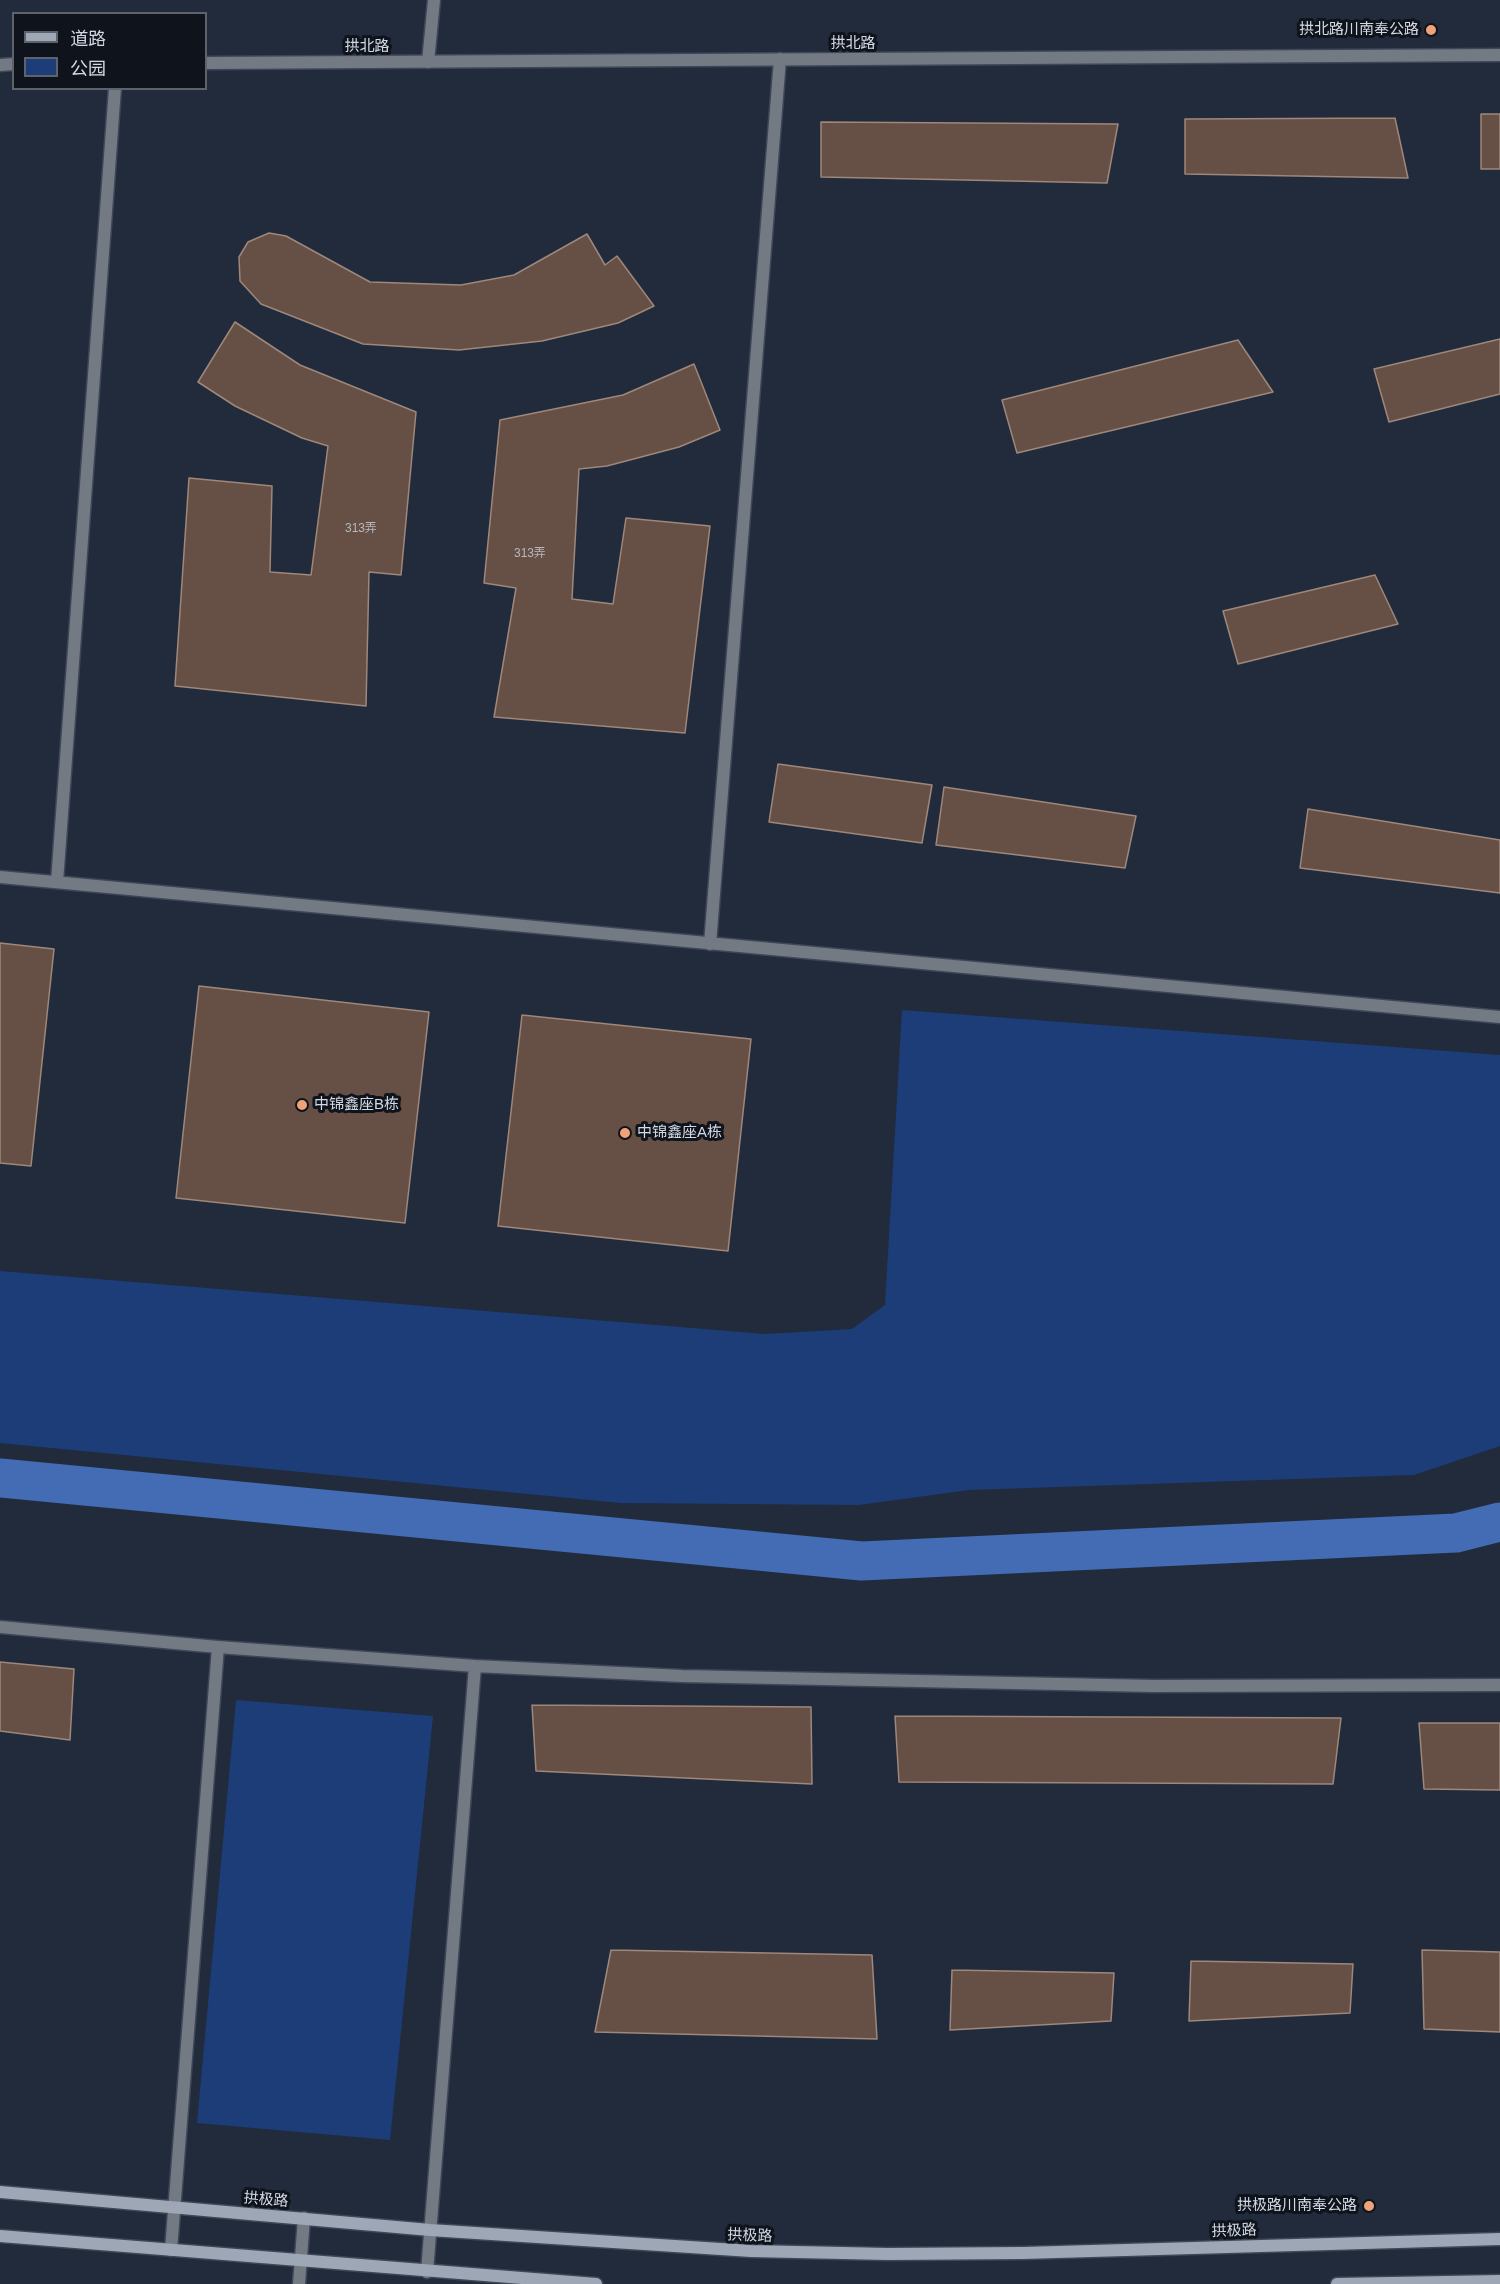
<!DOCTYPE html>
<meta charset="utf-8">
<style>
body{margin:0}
#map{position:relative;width:1500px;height:2284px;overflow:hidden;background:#212b3c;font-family:Helvetica,"Noto Sans SC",sans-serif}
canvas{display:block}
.legend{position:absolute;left:12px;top:12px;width:195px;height:78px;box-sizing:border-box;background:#0f131b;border:2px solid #5d626b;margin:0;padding:8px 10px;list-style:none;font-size:18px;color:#d2d9e4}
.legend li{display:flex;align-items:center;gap:12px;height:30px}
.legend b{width:30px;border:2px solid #5d626b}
</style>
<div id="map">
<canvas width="1500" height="2284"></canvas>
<ul class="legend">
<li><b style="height:8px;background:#9ea7b5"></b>道路</li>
<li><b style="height:16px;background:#1c3d78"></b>公园</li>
</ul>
</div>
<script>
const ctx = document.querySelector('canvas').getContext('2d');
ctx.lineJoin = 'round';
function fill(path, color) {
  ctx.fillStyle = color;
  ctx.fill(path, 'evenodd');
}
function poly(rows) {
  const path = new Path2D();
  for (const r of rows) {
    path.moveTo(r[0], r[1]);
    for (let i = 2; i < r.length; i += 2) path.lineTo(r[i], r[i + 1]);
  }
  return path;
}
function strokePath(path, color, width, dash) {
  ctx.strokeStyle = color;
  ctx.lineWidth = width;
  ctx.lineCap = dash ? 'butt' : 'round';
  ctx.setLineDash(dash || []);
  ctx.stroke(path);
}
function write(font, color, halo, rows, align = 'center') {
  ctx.font = font + ' Helvetica,"Noto Sans SC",sans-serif';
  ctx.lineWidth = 6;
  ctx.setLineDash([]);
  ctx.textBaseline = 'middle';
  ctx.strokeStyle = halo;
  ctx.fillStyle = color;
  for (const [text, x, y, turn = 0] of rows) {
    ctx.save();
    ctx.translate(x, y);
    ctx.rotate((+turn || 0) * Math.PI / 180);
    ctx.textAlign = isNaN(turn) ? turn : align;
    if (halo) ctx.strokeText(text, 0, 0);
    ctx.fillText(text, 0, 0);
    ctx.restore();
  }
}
fill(poly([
 [902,1010,1500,1055,1500,1446,1414,1475,969,1490,859,1505,621,1503,0,1443,0,1271,765,1334,852,1329,885,1305],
 [236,1700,433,1716,390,2140,197,2123]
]), '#1c3d78');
strokePath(poly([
 [0,1478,862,1561,1456,1533,1500,1522]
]), '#436cb4', 39);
const building = poly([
 [1481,114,1500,114,1500,169,1481,169,1481,114],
 [1395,118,1408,178,1185,174,1185,119,1395,118],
 [821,122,1118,124,1107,183,821,177,821,122],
 [269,233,286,236,370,282,461,285,514,275,587,234,605,265,617,256,654,306,618,323,542,341,459,350,363,344,261,304,240,281,239,257,248,242,269,233],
 [235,322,300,365,416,412,401,575,369,572,366,706,175,686,189,478,272,486,270,572,311,575,328,446,302,438,235,406,198,382,235,322],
 [1500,339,1500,394,1389,422,1374,369,1500,339],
 [1238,340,1273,392,1017,453,1002,400,1238,340],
 [694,364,720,430,679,447,607,466,579,469,572,599,613,604,626,518,710,526,685,733,494,717,516,588,484,583,500,420,623,395,694,364],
 [1375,575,1398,624,1238,664,1223,611,1375,575],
 [778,764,932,785,922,843,769,822,778,764],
 [944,787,1136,816,1125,868,936,845,944,787],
 [1308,809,1500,840,1500,893,1300,868,1308,809],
 [0,943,54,949,31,1166,0,1163,0,943],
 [199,986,429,1012,405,1223,176,1198,199,986],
 [522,1015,751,1039,728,1251,498,1226,522,1015],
 [0,1662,74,1669,70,1740,0,1731,0,1662],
 [532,1705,811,1707,812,1784,536,1771,532,1705],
 [895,1716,1341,1718,1333,1784,899,1782,895,1716],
 [1419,1723,1500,1723,1500,1790,1424,1789,1419,1723],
 [611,1950,872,1955,877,2039,595,2032,611,1950],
 [1422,1950,1500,1952,1500,2032,1424,2029,1422,1950],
 [1191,1961,1353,1964,1350,2013,1189,2021,1191,1961],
 [952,1970,1114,1973,1111,2021,950,2030,952,1970]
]);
fill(building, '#665046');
strokePath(building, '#9e877b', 1.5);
const minor = poly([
 [206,63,1500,55],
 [0,65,14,64],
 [0,877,1500,1017],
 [57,882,115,88],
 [710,944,780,59],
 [0,1627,218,1647,475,1666,682,1676,1153,1686,1500,1685],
 [171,2250,218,1647],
 [427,2272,475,1666]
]);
const tertiary = poly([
 [428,62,434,0],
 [299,2284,304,2218]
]);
const secondary = poly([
 [0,2192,430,2230,751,2251,888,2254,1023,2253,1500,2239],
 [0,2236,596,2284],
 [1337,2284,1500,2281]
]);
strokePath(minor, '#3d4757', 15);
strokePath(tertiary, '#3d4757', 15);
strokePath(secondary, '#3d4757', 15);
strokePath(minor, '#747a83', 12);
strokePath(tertiary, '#747a83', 12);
strokePath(secondary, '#9ea7b5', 12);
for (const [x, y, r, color] of [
 [1431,30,6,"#f0a27a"],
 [302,1105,6,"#f0a27a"],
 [625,1133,6,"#f0a27a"],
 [1369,2206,6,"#f0a27a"]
]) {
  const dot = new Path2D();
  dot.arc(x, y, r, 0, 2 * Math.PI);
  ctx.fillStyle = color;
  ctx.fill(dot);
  strokePath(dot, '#0f131b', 2);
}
write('12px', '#b7b7bc', null, [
 ["313弄",361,529],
 ["313弄",530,554]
]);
write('15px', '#d2d9e4', '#0f131b', [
 ["拱北路川南奉公路",1419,30],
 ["中锦鑫座B栋",314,1105,"left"],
 ["中锦鑫座A栋",637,1133,"left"],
 ["拱极路川南奉公路",1357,2206]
], 'right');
write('15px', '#d2d9e4', '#0f131b', [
 ["拱北路",853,44],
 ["拱北路",367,47],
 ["拱极路",266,2200,5],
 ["拱极路",1234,2231,-2],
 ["拱极路",750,2236,2]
]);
</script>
